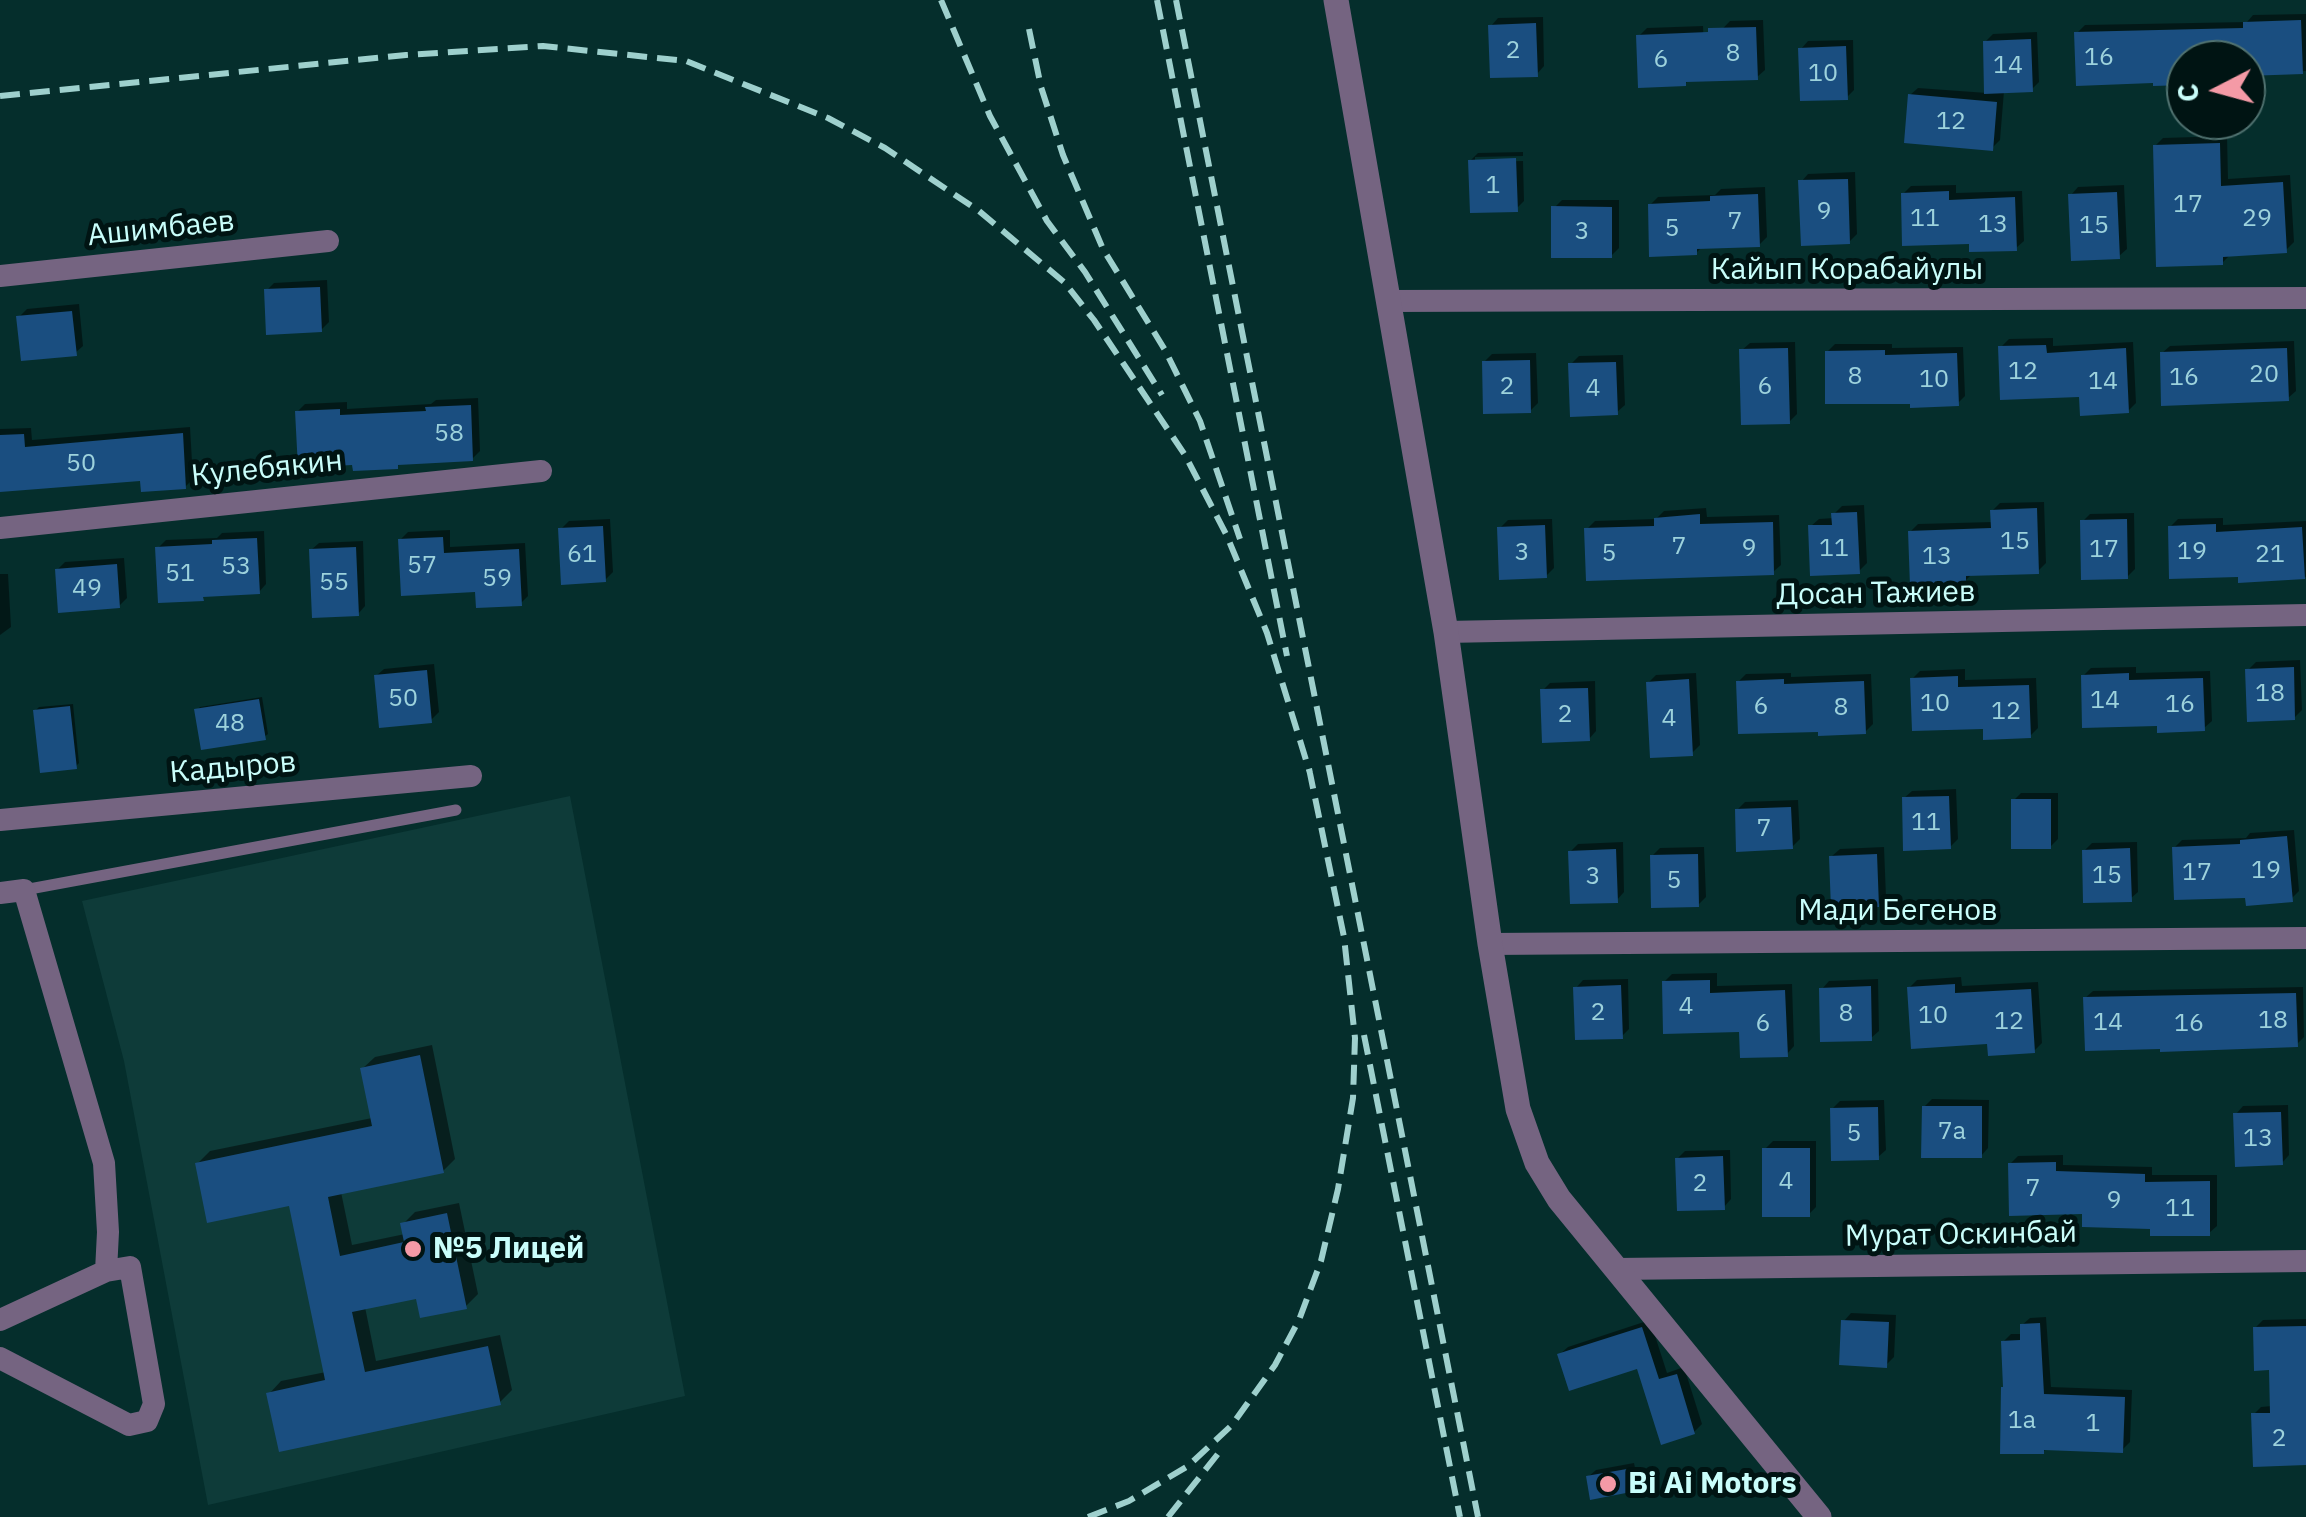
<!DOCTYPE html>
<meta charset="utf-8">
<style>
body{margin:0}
#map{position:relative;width:2306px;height:1517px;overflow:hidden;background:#052e2c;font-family:"IBM Plex Sans",sans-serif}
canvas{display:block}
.north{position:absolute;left:2166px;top:40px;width:100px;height:100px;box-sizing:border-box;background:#001413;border:2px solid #507270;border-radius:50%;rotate:264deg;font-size:28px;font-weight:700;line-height:40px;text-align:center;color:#c9fefb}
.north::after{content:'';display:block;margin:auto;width:35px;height:45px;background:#f49aa6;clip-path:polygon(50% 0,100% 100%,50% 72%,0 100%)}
</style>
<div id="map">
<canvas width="2306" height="1517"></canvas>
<div class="north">С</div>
</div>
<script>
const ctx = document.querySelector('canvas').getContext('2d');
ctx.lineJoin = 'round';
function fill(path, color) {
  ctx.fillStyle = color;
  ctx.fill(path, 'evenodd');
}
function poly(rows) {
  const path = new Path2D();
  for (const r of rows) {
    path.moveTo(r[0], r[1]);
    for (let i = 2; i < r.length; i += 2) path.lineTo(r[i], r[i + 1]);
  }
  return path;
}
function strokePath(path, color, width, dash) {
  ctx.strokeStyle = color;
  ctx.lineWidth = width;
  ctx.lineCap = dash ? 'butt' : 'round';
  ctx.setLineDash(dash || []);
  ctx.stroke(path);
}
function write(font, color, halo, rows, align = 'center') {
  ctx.font = font + ' "IBM Plex Sans",sans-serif';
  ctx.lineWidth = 10;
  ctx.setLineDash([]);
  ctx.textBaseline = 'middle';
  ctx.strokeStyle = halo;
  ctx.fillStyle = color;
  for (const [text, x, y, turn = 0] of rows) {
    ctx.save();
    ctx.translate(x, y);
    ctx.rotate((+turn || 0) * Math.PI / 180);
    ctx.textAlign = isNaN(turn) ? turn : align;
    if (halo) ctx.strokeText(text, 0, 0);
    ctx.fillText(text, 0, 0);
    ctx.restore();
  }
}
fill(poly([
 [570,796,685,1396,208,1505,124,1061,82,901]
]), '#0e3b39');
fill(poly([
 [2306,14,2306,71,2246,74,2246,60,2186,60,2186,81,2077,33,2085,25,2247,22,2253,15],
 [1543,17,1544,66,1537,74,1491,26,1498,18],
 [1763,20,1765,70,1757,77,1689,80,1685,84,1639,36,1647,28,1703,26,1704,48,1730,21],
 [2037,32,2039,82,2031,90,2004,91,2000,140,1992,148,1910,95,1918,88,1987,93,1985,42,1993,34],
 [1853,40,1854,90,1847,97,1801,49,1808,41],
 [2227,136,2228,179,2290,175,2294,242,2286,250,2231,254,2222,263,2155,146,2163,138],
 [1523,152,1523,156,1475,157,1475,162,1523,161,1524,201,1516,209,1470,161,1478,153],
 [1855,172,1857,234,1849,242,1801,182,1808,174],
 [1956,185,1956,193,2022,191,2024,241,2016,248,1903,194,1911,186],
 [2124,185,2127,249,2119,256,2071,195,2078,187],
 [1765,187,1767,237,1759,245,1702,247,1696,253,1650,205,1658,197,1715,195,1721,189],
 [1562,200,1619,200,1619,248,1611,256,1554,208],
 [327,280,329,322,321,330,267,290,274,283],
 [79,304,83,346,75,353,19,317,27,309],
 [2053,338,2053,346,2133,342,2136,403,2128,411,2082,394,2001,347,2009,339],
 [2294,341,2296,391,2288,398,2162,353,2170,346],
 [1795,342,1797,414,1789,422,1742,350,1750,343],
 [1835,344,1892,344,1892,348,1963,347,1965,396,1957,404,1827,352],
 [1536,353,1538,403,1530,411,1484,362,1492,354],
 [1623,355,1625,405,1617,412,1571,364,1579,356],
 [478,398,480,451,472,459,401,462,397,467,355,462,297,412,305,404,347,402,347,409,431,404,436,400],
 [190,427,193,479,185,487,143,478,0,489,0,429,31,428,32,440],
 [2044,502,2046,563,2038,571,1972,574,1965,581,1910,532,1918,524,1993,522,1992,511,2000,503],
 [1864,505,1867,563,1859,571,1811,526,1819,519,1834,518,1834,514,1842,506],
 [1706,508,1707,517,1779,515,1781,565,1773,572,1587,529,1595,521,1656,519,1664,511],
 [2134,513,2135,569,2127,577,2083,521,2090,514],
 [2223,518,2223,525,2306,521,2306,577,2241,580,2240,575,2170,527,2178,519],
 [610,519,613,572,605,580,561,529,569,521],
 [1552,519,1554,568,1546,576,1500,528,1508,520],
 [450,530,450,547,525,543,528,596,520,604,400,540,408,532],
 [264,531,266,584,259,592,207,594,202,598,158,548,166,540,217,538,222,533],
 [363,541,365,606,358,614,311,550,319,543],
 [124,558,127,598,119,606,57,570,65,562],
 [0,574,8,574,11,627,0,635],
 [2300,660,2302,710,2294,718,2248,670,2256,662],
 [434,664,439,712,431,720,376,676,384,669],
 [2136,667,2136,673,2210,671,2212,721,2204,728,2159,724,2083,676,2091,668],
 [1965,669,1965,680,2036,678,2038,728,2030,736,1985,726,1912,679,1920,671],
 [1696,673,1700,745,1692,753,1648,683,1656,675],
 [1791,673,1791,677,1871,674,1873,724,1865,732,1738,682,1746,674],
 [1595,681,1596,731,1589,739,1543,690,1550,683],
 [262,697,268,734,264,737,197,710,200,707],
 [73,704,79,763,76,766,36,710,39,707],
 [1956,789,1958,839,1950,847,1904,798,1912,791],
 [2021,793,2058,793,2058,839,2050,847,2014,800],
 [1798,800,1800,839,1792,847,1737,810,1745,802],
 [2294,830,2299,891,2291,899,2247,895,2174,848,2182,840,2246,838,2250,833],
 [1623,842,1624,892,1617,900,1570,852,1578,844],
 [2137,842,2138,892,2130,899,2084,851,2092,843],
 [1704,847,1706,897,1698,905,1652,856,1660,848],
 [1884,847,1886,897,1878,905,1832,856,1840,849],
 [1717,973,1717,986,1792,984,1794,1046,1787,1054,1664,982,1672,974],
 [1961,977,1962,986,2038,982,2042,1043,2034,1051,1989,1041,1909,988,1917,980],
 [1628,979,1629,1029,1622,1036,1576,988,1583,980],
 [1878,979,1879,1031,1871,1038,1822,989,1829,981],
 [2303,987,2304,1037,2297,1044,2085,998,2093,991],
 [432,1045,455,1159,443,1171,341,1192,352,1245,405,1234,403,1224,415,1212,459,1203,478,1294,466,1306,418,1296,365,1307,376,1361,500,1335,512,1390,499,1403,269,1394,281,1381,326,1372,291,1203,197,1164,210,1151,372,1118,362,1069,375,1057],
 [1932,1099,1989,1100,1988,1148,1981,1156,1924,1107],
 [1884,1100,1886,1150,1878,1157,1832,1109,1840,1101],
 [2288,1105,2289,1155,2282,1163,2236,1114,2243,1106],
 [1773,1141,1816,1141,1816,1207,1809,1214,1765,1149],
 [1730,1150,1731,1199,1724,1207,1677,1159,1685,1151],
 [2063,1155,2063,1165,2152,1167,2152,1175,2217,1175,2217,1226,2209,1233,2152,1226,2085,1212,2010,1164,2018,1156],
 [1851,1313,1896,1315,1894,1357,1886,1365,1844,1321],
 [2046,1317,2051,1387,2132,1390,2130,1442,2122,1450,2047,1448,2043,1452,2003,1342,2011,1334,2023,1334,2022,1325,2030,1318],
 [2306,1319,2306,1463,2254,1414,2261,1407,2272,1406,2271,1368,2255,1328,2263,1320],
 [1650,1320,1667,1373,1684,1367,1702,1424,1694,1432,1639,1366,1560,1354,1568,1347],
 [1634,1463,1638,1482,1630,1490,1588,1477,1596,1470]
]), '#0007');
fill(poly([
 [2301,20,2303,74,2246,76,2246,60,2186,60,2186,85,2153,86,2153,83,2076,86,2074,32,2243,28,2243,22],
 [1536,23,1538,77,1490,78,1488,25],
 [1756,27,1758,80,1686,82,1686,86,1638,88,1636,35,1708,32,1708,28],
 [2031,39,2033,92,1984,94,1983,41],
 [1846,46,1848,100,1800,101,1798,48],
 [1908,94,1997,102,1993,151,1904,143],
 [2220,143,2221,186,2283,182,2287,253,2223,257,2223,265,2156,267,2153,145],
 [1516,158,1518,212,1470,213,1468,160],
 [1848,179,1850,244,1801,246,1798,180],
 [1949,191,1949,200,2015,197,2017,251,1969,252,1969,244,1902,246,1901,193],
 [2117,192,2120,259,2071,261,2068,194],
 [1758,194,1760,247,1697,249,1697,255,1649,257,1648,204,1710,201,1710,196],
 [1551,206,1612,207,1612,258,1551,258],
 [320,287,322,332,266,335,264,289],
 [72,311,77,356,21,361,16,316],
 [2046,345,2047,353,2126,348,2129,413,2080,416,2079,397,2000,400,1998,346],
 [1788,348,1790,424,1741,425,1739,349],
 [2287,348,2289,401,2161,406,2160,352],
 [1885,350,1885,355,1957,353,1959,406,1910,408,1910,404,1825,404,1825,351],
 [1530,360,1531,413,1483,414,1482,361],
 [1616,362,1618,415,1570,417,1568,363],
 [471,405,473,461,398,465,398,469,353,471,352,465,298,468,295,411,340,409,340,415,426,411,425,407],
 [183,433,186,489,141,492,140,481,0,492,0,435,24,434,25,447],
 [2037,508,2039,574,1966,576,1966,584,1910,586,1908,531,1991,528,1990,510],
 [1857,512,1860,574,1810,576,1808,525,1832,525,1831,513],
 [1700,514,1700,524,1773,522,1774,575,1586,581,1584,528,1654,526,1654,518],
 [2127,519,2128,579,2081,580,2080,520],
 [2216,524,2216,532,2302,527,2305,579,2238,583,2238,577,2169,579,2168,526],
 [1545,525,1547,578,1499,580,1497,527],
 [603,526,606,582,561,585,558,528],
 [443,537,444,553,519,549,522,606,476,608,475,592,401,596,398,539],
 [257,538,260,594,203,597,204,601,158,603,155,547,212,544,212,540],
 [356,547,359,616,312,618,309,549],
 [117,564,120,608,58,613,55,569],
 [2294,667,2295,720,2247,722,2245,669],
 [427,670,432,723,379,728,374,675],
 [2129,673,2129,680,2203,678,2205,731,2157,733,2157,726,2082,728,2081,675],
 [1958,676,1958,687,2029,685,2031,738,1983,740,1983,729,1912,731,1910,678],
 [1689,679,1693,756,1650,758,1646,682],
 [1784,679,1784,684,1864,681,1866,734,1818,736,1818,732,1738,734,1736,681],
 [1588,688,1590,741,1542,743,1540,689],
 [259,699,266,740,201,750,194,709],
 [70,706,77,769,40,773,33,710],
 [1949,796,1951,849,1903,851,1902,797],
 [2011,799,2051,799,2051,849,2011,849],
 [1791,807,1793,849,1736,852,1735,809],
 [2287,836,2293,902,2246,906,2245,898,2174,900,2172,847,2240,844,2240,840],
 [2130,848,2132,902,2083,903,2082,850],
 [1616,849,1618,903,1570,904,1568,851],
 [1698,854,1699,907,1651,908,1650,855],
 [1877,854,1879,907,1831,909,1829,856],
 [1710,980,1710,993,1785,990,1788,1057,1740,1058,1739,1032,1663,1034,1662,981],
 [1955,984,1955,993,2031,989,2035,1053,1988,1056,1987,1044,1911,1049,1907,987],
 [1621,985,1623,1039,1575,1040,1573,987],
 [1871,986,1872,1041,1820,1042,1819,988],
 [2296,993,2298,1047,2160,1052,2160,1049,2085,1051,2083,997],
 [420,1055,444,1173,328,1197,340,1256,404,1242,400,1223,447,1213,467,1309,420,1318,416,1299,352,1312,365,1372,488,1346,501,1405,279,1452,266,1393,325,1380,289,1206,207,1223,195,1163,372,1126,360,1068],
 [1922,1106,1982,1106,1982,1158,1921,1158],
 [1878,1107,1879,1160,1831,1161,1830,1108],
 [2281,1112,2283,1165,2235,1167,2233,1113],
 [1762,1148,1810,1148,1810,1217,1762,1217],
 [1723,1156,1725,1210,1677,1211,1675,1158],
 [2056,1162,2056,1171,2145,1174,2145,1182,2210,1181,2210,1236,2150,1236,2150,1229,2082,1227,2082,1214,2009,1216,2008,1163],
 [1841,1320,1889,1322,1887,1368,1839,1365],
 [2040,1323,2044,1394,2125,1397,2123,1453,2044,1450,2044,1454,2000,1454,2001,1387,2003,1387,2001,1341,2020,1340,2020,1324],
 [2306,1326,2306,1465,2253,1467,2251,1413,2270,1413,2269,1370,2254,1371,2253,1327],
 [1642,1327,1659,1379,1677,1374,1695,1434,1661,1445,1637,1369,1569,1391,1557,1354],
 [1627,1469,1631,1492,1590,1500,1586,1476]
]), '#1a4e80');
strokePath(poly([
 [24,890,456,810]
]), '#756481', 11);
strokePath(poly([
 [0,276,328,241],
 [1389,301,2306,298],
 [0,528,541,471],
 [1446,632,2306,615],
 [0,820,471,776],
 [0,893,24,890,104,1163,108,1232,106,1271],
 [1490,944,2306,938],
 [1616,1269,2306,1261],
 [0,1320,106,1271,130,1267,154,1404,147,1421,129,1425,0,1358]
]), '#756481', 22);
strokePath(poly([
 [1336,0,1446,632,1490,944,1518,1109,1537,1163,1559,1199,1819,1517]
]), '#756481', 25);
strokePath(poly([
 [941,0,990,116,1047,221,1085,272,1162,395],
 [1157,0,1287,656],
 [1176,0,1478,1517],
 [1029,29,1041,87,1063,155,1103,249,1165,350,1200,421,1240,539],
 [0,96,406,55,543,46,686,61,828,118,885,148,979,211,1064,282,1094,320,1185,455,1227,536,1267,633,1310,773],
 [1364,1035,1460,1517],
 [1088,1517,1129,1501,1188,1466,1232,1425,1275,1365,1299,1320,1321,1261,1338,1189,1353,1098,1355,1038,1344,937,1307,759],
 [1168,1517,1221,1450]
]), '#9ed0cd', 6, [20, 10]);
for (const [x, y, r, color] of [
 [413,1249,10,"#f49aa6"],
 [1608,1484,10,"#f49aa6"]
]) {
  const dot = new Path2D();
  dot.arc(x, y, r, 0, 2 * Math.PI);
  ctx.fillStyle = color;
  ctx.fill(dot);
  strokePath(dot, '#001413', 4);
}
write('25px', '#9dd2dc', null, [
 ["2",1513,51],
 ["8",1733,54],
 ["16",2099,58],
 ["6",1661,60],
 ["14",2008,66],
 ["10",1823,74],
 ["12",1951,122],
 ["1",1493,186],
 ["17",2188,205],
 ["9",1824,212],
 ["11",1925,219],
 ["29",2257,219],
 ["7",1735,222],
 ["13",1993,225],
 ["15",2094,226],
 ["5",1672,229],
 ["3",1582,232],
 ["12",2023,372],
 ["20",2264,375],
 ["8",1855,377],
 ["16",2184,378],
 ["10",1934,380],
 ["14",2103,382],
 ["2",1507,387],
 ["6",1765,387],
 ["4",1593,389],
 ["58",449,434],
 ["50",81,464],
 ["15",2015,542],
 ["7",1679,547],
 ["9",1749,549],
 ["11",1834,549],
 ["17",2104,550],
 ["19",2192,552],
 ["3",1522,553],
 ["5",1609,554],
 ["61",582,555],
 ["21",2270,555],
 ["13",1937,557],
 ["57",422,566],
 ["53",236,567],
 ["51",180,574],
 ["59",497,579],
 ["55",334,583],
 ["49",87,589],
 ["18",2270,694],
 ["50",403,699],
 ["14",2105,701],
 ["10",1935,704],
 ["16",2180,705],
 ["6",1761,707],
 ["8",1841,708],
 ["12",2006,712],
 ["2",1565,715],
 ["4",1669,719],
 ["48",230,724],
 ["11",1926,823],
 ["7",1764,829],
 ["19",2266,871],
 ["17",2197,873],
 ["15",2107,876],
 ["3",1593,877],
 ["5",1674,881],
 ["4",1686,1007],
 ["2",1598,1013],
 ["8",1846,1014],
 ["10",1933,1016],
 ["18",2273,1021],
 ["12",2009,1022],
 ["14",2108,1023],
 ["6",1763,1024],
 ["16",2189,1024],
 ["7а",1952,1132],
 ["5",1854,1134],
 ["13",2258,1139],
 ["4",1786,1182],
 ["2",1700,1184],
 ["7",2033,1189],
 ["9",2114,1201],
 ["11",2180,1209],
 ["1а",2022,1421],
 ["1",2093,1424],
 ["2",2279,1439]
]);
write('30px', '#c9fefb', '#001413', [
 ["Ашимбаев",161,229,-6],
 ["Кайып Корабайулы",1847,270],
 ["Кулебякин",267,469,-6],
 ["Досан Тажиев",1876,594,-1],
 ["Кадыров",233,768,-5],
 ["Мади Бегенов",1898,911],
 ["Мурат Оскинбай",1961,1235,-1]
]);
write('bold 30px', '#c9fefb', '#001413', [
 ["№5 Лицей",433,1249],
 ["Bi Ai Motors",1628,1484]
], 'left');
</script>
